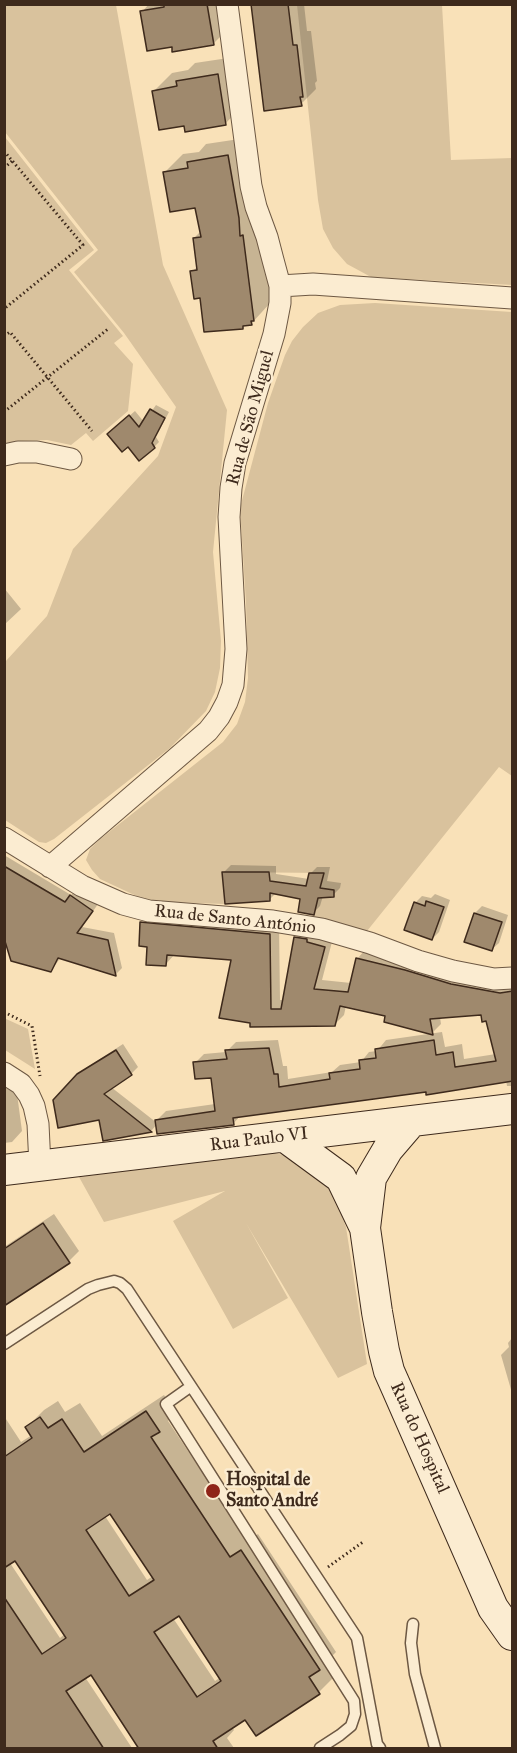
<!DOCTYPE html>
<meta charset="utf-8">
<style>
body{margin:0}
#map{position:relative;width:517px;height:1753px;overflow:hidden;background:#f9e1b8;font-family:"IM FELL Great Primer",serif}
canvas{display:block}
.frame{position:absolute;inset:0;border:6px solid #3e2a1c;pointer-events:none}
</style>
<div id="map">
<canvas width="517" height="1753"></canvas>
<div class="frame"></div>
</div>
<script>
const ctx = document.querySelector('canvas').getContext('2d');
ctx.lineJoin = 'round';
function fill(path, color) {
  ctx.fillStyle = color;
  ctx.fill(path, 'evenodd');
}
function poly(rows) {
  const path = new Path2D();
  for (const r of rows) {
    path.moveTo(r[0], r[1]);
    for (let i = 2; i < r.length; i += 2) path.lineTo(r[i], r[i + 1]);
  }
  return path;
}
function strokePath(path, color, width, dash) {
  ctx.strokeStyle = color;
  ctx.lineWidth = width;
  ctx.lineCap = dash ? 'butt' : 'round';
  ctx.setLineDash(dash || []);
  ctx.stroke(path);
}
function write(font, color, halo, rows, align = 'center') {
  ctx.font = font + ' "IM FELL Great Primer",serif';
  ctx.lineWidth = 5;
  ctx.setLineDash([]);
  ctx.textBaseline = 'middle';
  ctx.strokeStyle = halo;
  ctx.fillStyle = color;
  for (const [text, x, y, turn = 0] of rows) {
    ctx.save();
    ctx.translate(x, y);
    ctx.rotate((+turn || 0) * Math.PI / 180);
    ctx.textAlign = isNaN(turn) ? turn : align;
    if (halo) ctx.strokeText(text, 0, 0);
    ctx.fillText(text, 0, 0);
    ctx.restore();
  }
}
fill(poly([
 [5,4,116,5,163,265,227,410,213,552,221,641,220,668,215,692,206,711,170,748,54,839,46,843,39,842,5,820,5,662,47,616,73,549,158,456,176,407,124,333,74,272,98,250,5,132],
 [297,5,442,5,451,160,512,158,512,285,371,277,347,264,333,248,323,229,318,200],
 [5,137,94,250,69,270,123,336,114,343,133,364,128,411,93,441,86,433,71,445,47,440,20,441,5,443],
 [375,303,512,312,512,776,499,767,367,931,313,917,324,873,223,872,225,904,164,902,143,899,100,879,92,870,86,860,90,849,99,840,223,742,237,724,245,702,248,678,246,603,240,508,268,403,285,355,292,341,303,327,318,313,340,305],
 [4,1018,28,1029,35,1069,5,1050],
 [274,1153,289,1156,328,1185,338,1205,346,1227,367,1364,338,1378,246,1223,288,1298,233,1329,173,1221,225,1191,104,1222,79,1177]
]), '#d9c29d');
fill(poly([
 [149,4,227,4,231,26,213,44,173,46,142,12],
 [252,4,304,4,307,31,311,31,317,81,315,83,316,89,301,104],
 [235,57,243,105,226,123,185,125,154,91,172,73,188,70,195,63],
 [246,138,260,218,271,302,251,324,245,324,242,327,201,297,192,272,198,266,194,238,201,231,196,206,165,172,183,154,199,152,206,144],
 [156,405,169,412,156,437,159,442,154,447,114,429,135,411,144,422],
 [4,588,21,609,4,625],
 [4,855,71,895,77,889,98,904,82,927,114,933,122,968,115,975,61,957,51,971,4,927],
 [231,865,276,866,276,874,309,879,310,874,317,867,330,867,327,881,341,883,340,888,333,895,323,896,320,906,313,913,302,898,276,893,269,900,224,872],
 [435,894,450,900,439,932,432,939,415,903,422,896,431,898],
 [482,906,508,915,499,943,491,950,475,913],
 [151,914,279,925,280,1000,284,1000,295,938,304,929,333,938,322,980,351,983,357,959,366,949,512,984,512,1086,507,1086,506,1080,427,1090,241,1115,233,1124,157,1124,152,1130,105,1139,101,1118,54,1100,86,1068,123,1044,138,1067,131,1074,111,1087,157,1123,157,1120,166,1111,215,1104,212,1077,195,1063,204,1054,226,1052,236,1042,278,1040,283,1066,287,1066,288,1079,332,1072,340,1065,361,1062,369,1052,377,1051,386,1040,442,1032,445,1047,462,1044,464,1059,496,1054,488,1019,482,1014,440,1017,441,1024,432,1033,387,1015,346,1006,344,1015,335,1024,252,1026,232,958,175,954,165,965,149,945,142,923],
 [15,1079,22,1131,12,1142,4,1143,4,1080],
 [54,1214,79,1251,69,1261,4,1296,4,1247],
 [512,1338,512,1393,501,1355,509,1347,508,1343],
 [164,1395,176,1413,168,1421,248,1541,258,1534,336,1652,327,1661,336,1675,319,1692,256,1734,245,1718,232,1727,234,1730,227,1738,234,1748,141,1748,91,1673,85,1677,132,1748,4,1748,4,1416,21,1442,32,1435,27,1427,44,1410,58,1401,65,1412,80,1403,102,1436],
 [111,1512,153,1576,147,1580,105,1516],
 [15,1559,65,1634,60,1638,10,1563],
 [179,1614,221,1677,215,1681,173,1618]
]), '#0003');
const building = poly([
 [164,4,207,4,214,45,172,52,172,47,147,51,140,11,164,7,164,4],
 [251,4,288,4,293,45,297,45,303,97,300,97,302,106,264,111,251,4],
 [218,74,226,125,185,132,184,126,159,130,152,91,177,86,176,81,218,74],
 [228,155,239,218,240,236,243,235,254,321,251,321,252,325,243,326,243,329,204,332,200,298,194,299,190,271,197,270,193,238,201,237,195,208,170,212,163,172,188,168,187,162,228,155],
 [150,409,165,418,152,443,155,448,139,461,128,447,122,452,107,434,129,415,139,427,150,409],
 [4,866,65,902,70,895,93,911,77,933,108,940,116,976,58,958,51,972,11,961,4,938,4,866],
 [222,872,269,872,270,881,306,886,309,873,324,873,320,888,334,890,334,897,318,898,314,915,298,912,300,899,270,893,270,901,225,904,222,872],
 [426,901,444,907,432,940,404,930,414,902,425,906,426,901],
 [474,913,502,922,492,951,464,942,474,913],
 [140,922,270,934,271,1009,281,1009,294,937,307,939,307,942,325,947,314,989,348,992,356,958,405,970,451,984,500,993,513,991,513,1081,426,1095,426,1092,233,1118,234,1125,157,1134,155,1120,215,1111,211,1078,195,1079,193,1062,227,1059,225,1050,269,1048,274,1074,278,1074,279,1087,330,1079,329,1073,360,1069,359,1060,376,1058,375,1049,434,1040,436,1055,453,1052,455,1067,496,1061,486,1021,482,1022,481,1015,430,1019,433,1035,384,1022,385,1016,340,1006,335,1026,250,1027,250,1023,219,1018,231,960,167,955,166,966,146,965,147,947,139,946,140,922],
 [116,1050,132,1075,104,1094,152,1132,103,1141,99,1120,58,1128,53,1100,77,1074,116,1050],
 [43,1223,70,1263,4,1306,4,1249,43,1223],
 [146,1411,160,1432,151,1437,230,1557,241,1550,320,1670,309,1677,320,1694,256,1736,245,1720,213,1741,218,1749,139,1749,91,1675,66,1691,104,1749,4,1749,4,1597,42,1654,66,1638,15,1561,4,1568,4,1457,32,1438,25,1427,40,1417,48,1428,62,1419,84,1452,146,1411],
 [110,1514,154,1580,129,1596,86,1530,110,1514],
 [179,1616,221,1681,197,1697,154,1632,179,1616]
]);
fill(building, '#9f896d');
strokePath(building, '#3e2a1c', 1.5);
const service = poly([
 [4,1344,88,1289,98,1285,114,1281,120,1283,127,1289,357,1638,377,1744,380,1748],
 [190,1387,166,1404,354,1701,355,1714,351,1726,340,1735,320,1748],
 [413,1624,411,1643,415,1674,435,1748]
]);
const minor = poly([
 [280,286,313,284,512,298],
 [4,455,18,452,37,452,71,459],
 [4,838,82,886,123,904,149,911,273,921,322,929,370,943,418,961,453,971,494,979,512,978],
 [50,867,208,731,219,717,227,702,233,685,236,649,229,517,231,488,235,463,274,334,280,303,280,286,273,260,267,237,256,207,251,186,227,4],
 [4,1073,21,1084,29,1095,34,1106,38,1124,40,1166]
]);
const secondary = poly([
 [412,1121,388,1149,371,1178,365,1228,377,1312,384,1351,389,1371,397,1389,493,1608,512,1635],
 [285,1137,341,1178,365,1228],
 [4,1170,512,1109]
]);
strokePath(service, '#6d5843', 13);
strokePath(minor, '#6d5843', 23);
strokePath(secondary, '#3e2a1c', 32);
strokePath(poly([
 [4,151,83,245,4,309],
 [4,168,12,161],
 [4,336,10,332,92,431],
 [4,412,108,329],
 [4,1012,32,1026,40,1076],
 [328,1567,363,1542]
]), '#3e2a1c', 3, [1.5, 3]);
strokePath(service, '#fbecd1', 10);
strokePath(minor, '#fbecd1', 21);
strokePath(secondary, '#fbecd1', 30);
for (const [x, y, r, color] of [
 [213,1491,8,"#8f2418"]
]) {
  const dot = new Path2D();
  dot.arc(x, y, r, 0, 2 * Math.PI);
  ctx.fillStyle = color;
  ctx.fill(dot);
  strokePath(dot, '#fbecd1', 2);
}
write('18px', '#3e2a1c', '#fbecd1', [
 ["Rua de São Miguel",251,418,-75],
 ["Rua de Santo António",235,920,6],
 ["Rua Paulo VI",259,1140,-7],
 ["Rua do Hospital",419,1438,66]
]);
write('bold 18px', '#3e2a1c', '#fbecd1', [
 ["Hospital de",226,1481],
 ["Santo André",226,1502]
], 'left');
</script>
